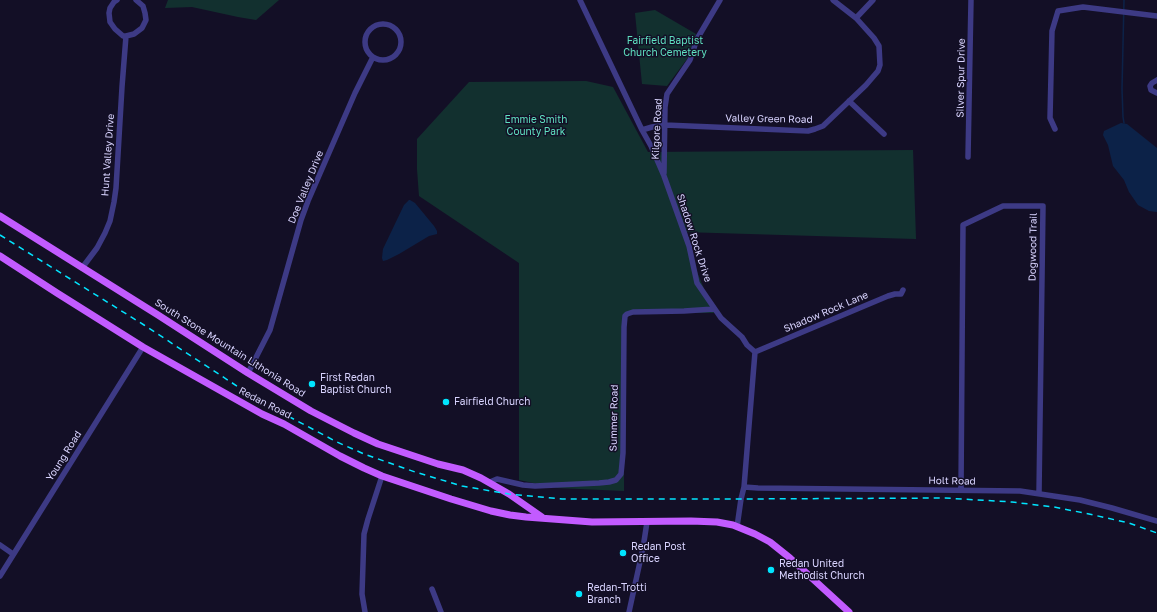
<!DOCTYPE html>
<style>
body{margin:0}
canvas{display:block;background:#130f26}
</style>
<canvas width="1157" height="612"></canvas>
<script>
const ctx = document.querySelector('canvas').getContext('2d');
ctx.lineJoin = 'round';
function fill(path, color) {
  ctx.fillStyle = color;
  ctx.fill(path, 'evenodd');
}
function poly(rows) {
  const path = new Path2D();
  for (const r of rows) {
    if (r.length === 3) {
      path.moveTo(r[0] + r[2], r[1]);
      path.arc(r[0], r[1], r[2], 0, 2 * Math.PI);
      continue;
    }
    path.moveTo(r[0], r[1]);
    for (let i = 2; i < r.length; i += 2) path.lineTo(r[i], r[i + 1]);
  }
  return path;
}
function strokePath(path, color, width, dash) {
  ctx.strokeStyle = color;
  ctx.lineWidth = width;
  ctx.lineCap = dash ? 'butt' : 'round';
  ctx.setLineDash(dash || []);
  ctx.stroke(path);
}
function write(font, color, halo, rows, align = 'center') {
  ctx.font = font + ' "Golos Text",sans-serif';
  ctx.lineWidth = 3;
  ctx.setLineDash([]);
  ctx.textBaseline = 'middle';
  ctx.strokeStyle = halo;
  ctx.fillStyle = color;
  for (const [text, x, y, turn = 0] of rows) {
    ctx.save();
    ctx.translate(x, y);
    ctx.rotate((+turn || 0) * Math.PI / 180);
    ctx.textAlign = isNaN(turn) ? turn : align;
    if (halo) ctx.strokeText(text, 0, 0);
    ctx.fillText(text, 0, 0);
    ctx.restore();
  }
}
fill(poly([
 [168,0,279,0,256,20,238,17,192,7,165,8],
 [655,10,696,34,687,59,667,86,642,84,635,13],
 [586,81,613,87,648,152,913,150,916,239,683,232,691,257,714,313,624,313,624,491,557,488,519,480,519,263,419,196,417,169,417,139,469,82]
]), '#12302f');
fill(poly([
 [1121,123,1127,124,1157,148,1157,212,1149,211,1138,205,1129,192,1124,180,1113,166,1108,145,1103,135,1104,131],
 [409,200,410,200,415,203,434,226,437,231,437,234,429,236,399,254,387,260,383,261,382,258,383,249,404,205]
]), '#0c2248');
strokePath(poly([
 [1124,0,1122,89,1123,117,1124,123]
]), '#0c2248', 1.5);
strokePath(poly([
 [117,0,114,2,110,8,109,13,110,22,115,29,123,36,126,36,134,34,142,28,146,20,145,13,143,6,136,0],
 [580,0,642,130,651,146,664,176,689,246,697,283,721,318,742,337,747,345,755,352,744,487,741,499,737,527],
 [856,18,873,0],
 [383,42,18],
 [1157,80,1152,83,1150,86,1151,90,1157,93],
 [849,101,884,134],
 [1055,129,1050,118,1052,31,1058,11,1083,7,1157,16],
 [642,130,652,127,665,125,808,131,815,129,823,126,866,85,878,71,880,65,879,46,874,38,856,18,833,0],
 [968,157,971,0],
 [664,173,665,107,667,94,690,60,697,39,720,0],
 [82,268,97,248,105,233,110,221,114,202,116,188,122,87,126,36],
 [755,352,888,296,895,294,901,294,903,290],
 [248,373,270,330,301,220,308,201,355,93,373,57],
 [490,482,497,479,523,485,535,486,599,483,609,482,616,480,621,474,623,453,624,327,625,316,627,314,633,312,684,311,714,309],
 [744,487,758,488,1020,491,1080,500,1112,508,1157,521],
 [961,490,963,225,1003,206,1043,206,1039,493],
 [0,545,13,554],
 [0,576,143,347],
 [432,589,441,612],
 [365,612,362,594,364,534,368,519,382,476],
 [629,612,643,548,647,522]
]), '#3d3a85', 5.5);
strokePath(poly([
 [0,216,158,315,248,373,311,411,354,433,378,444,438,464,463,470,481,478,509,494,542,517],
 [0,256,57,293,143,347,262,414,284,424,340,456,364,468,382,476,451,499,491,511,510,515,526,517,592,522,691,521,717,522,733,525,755,534,770,542,790,558,849,612]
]), '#c25bff', 7);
strokePath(poly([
 [0,235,144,325,246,392,286,415,337,442,364,454,415,472,462,486,509,494,562,499,741,499,945,498,1012,502,1054,507,1089,514,1129,523,1157,533]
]), '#00e5ff', 1.5, [6, 5]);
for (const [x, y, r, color] of [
 [312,384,4,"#00e5ff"],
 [446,402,4,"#00e5ff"],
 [623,553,4,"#00e5ff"],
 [771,570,4,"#00e5ff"],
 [579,594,4,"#00e5ff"]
]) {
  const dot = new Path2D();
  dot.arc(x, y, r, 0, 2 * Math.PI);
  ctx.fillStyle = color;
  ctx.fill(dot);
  strokePath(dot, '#130f26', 1.5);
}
write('10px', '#5fe0c0', '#130f26', [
 ["Fairfield Baptist",665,41],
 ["Church Cemetery",665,53],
 ["Emmie Smith",536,120],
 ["County Park",536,132]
]);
write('10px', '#d9d4ff', '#130f26', [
 ["Silver Spur Drive",961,78,-89],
 ["Valley Green Road",769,119,1],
 ["Kilgore Road",657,129,-87],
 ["Hunt Valley Drive",108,155,-86],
 ["Doe Valley Drive",306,187,-68],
 ["Shadow Rock Drive",694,238,72],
 ["Dogwood Trail",1033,247,-89],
 ["Shadow Rock Lane",826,312,-23],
 ["South Stone Mountain Lithonia Road",230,348,32],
 ["Redan Road",265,403,27],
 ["Summer Road",614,418,-89],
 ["Young Road",64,456,-58],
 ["Holt Road",952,481,1]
]);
write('10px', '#d9d4ff', '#130f26', [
 ["First Redan",320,378],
 ["Baptist Church",320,390],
 ["Fairfield Church",454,402],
 ["Redan Post",631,547],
 ["Office",631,559],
 ["Redan United",779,564],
 ["Methodist Church",779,576],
 ["Redan-Trotti",587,588],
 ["Branch",587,600]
], 'left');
</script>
